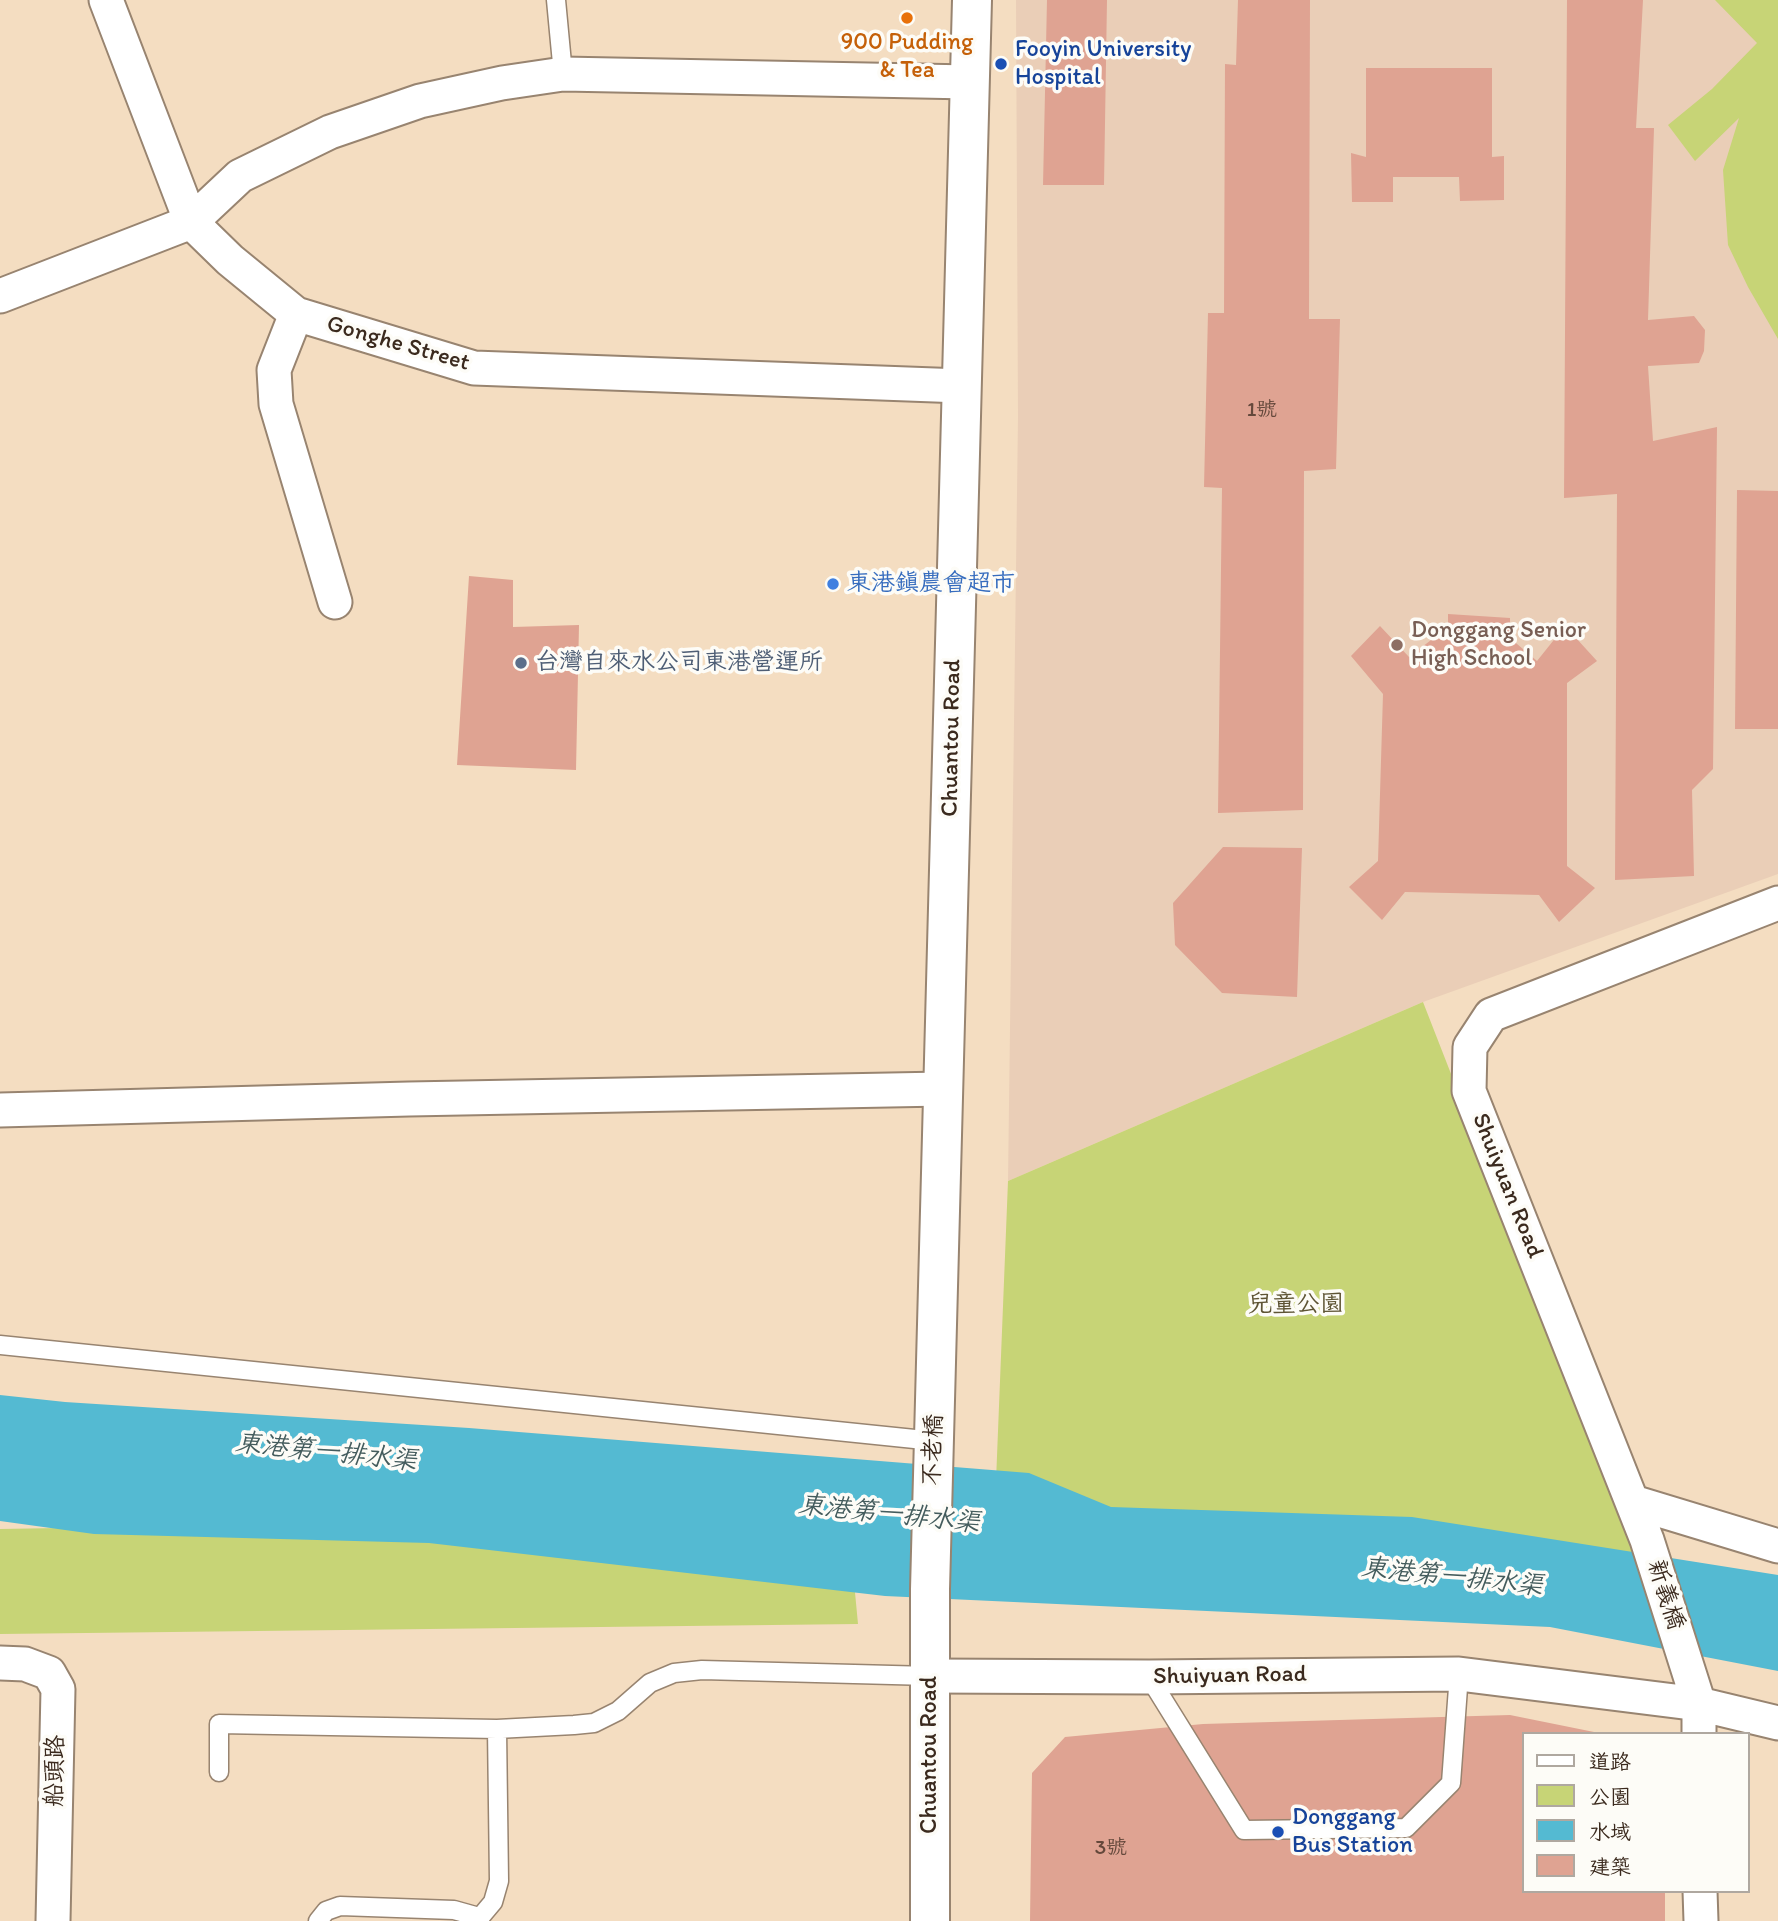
<!DOCTYPE html>
<meta charset="utf-8">
<style>
body{margin:0}
#map{position:relative;width:1778px;height:1921px;overflow:hidden;background:#f4ddc1;font-family:Itim,"LXGW WenKai TC",sans-serif}
canvas{display:block}
.legend{position:absolute;left:1522px;top:1732px;width:228px;height:161px;box-sizing:border-box;background:#fdfcf7;border:2px solid #afa8a0;margin:0;padding:9px 12px;list-style:none;font-size:21px;color:#3b2a1e}
.legend li{display:flex;align-items:center;gap:14px;height:35px}
.legend b{width:35px;border:2px solid #afa8a0}
</style>
<div id="map">
<canvas width="1778" height="1921"></canvas>
<ul class="legend">
<li><b style="height:9px;background:#fff"></b>道路</li>
<li><b style="height:19px;background:#c7d476"></b>公園</li>
<li><b style="height:19px;background:#54bad2"></b>水域</li>
<li><b style="height:19px;background:#dfa392"></b>建築</li>
</ul>
</div>
<script>
const ctx = document.querySelector('canvas').getContext('2d');
ctx.lineJoin = 'round';
function fill(path, color) {
  ctx.fillStyle = color;
  ctx.fill(path, 'evenodd');
}
function poly(rows) {
  const path = new Path2D();
  for (const r of rows) {
    path.moveTo(r[0], r[1]);
    for (let i = 2; i < r.length; i += 2) path.lineTo(r[i], r[i + 1]);
  }
  return path;
}
function strokePath(path, color, width, dash) {
  ctx.strokeStyle = color;
  ctx.lineWidth = width;
  ctx.lineCap = dash ? 'butt' : 'round';
  ctx.setLineDash(dash || []);
  ctx.stroke(path);
}
function write(font, color, halo, rows, align = 'center') {
  ctx.font = font + ' Itim,"LXGW WenKai TC",sans-serif';
  ctx.lineWidth = 7;
  ctx.setLineDash([]);
  ctx.textBaseline = 'middle';
  ctx.strokeStyle = halo;
  ctx.fillStyle = color;
  for (const [text, x, y, turn = 0] of rows) {
    ctx.save();
    ctx.translate(x, y);
    ctx.rotate((+turn || 0) * Math.PI / 180);
    ctx.textAlign = isNaN(turn) ? turn : align;
    if (halo) ctx.strokeText(text, 0, 0);
    ctx.fillText(text, 0, 0);
    ctx.restore();
  }
}
fill(poly([
 [1016,0,1778,0,1778,874,1423,1002,1008,1181,1018,417]
]), '#eaceb7');
fill(poly([
 [1715,0,1778,0,1778,339,1748,287,1728,245,1723,170,1739,118,1695,161,1668,125,1712,89,1757,43],
 [1423,1002,1646,1574,995,1506,1008,1181],
 [118,1527,472,1530,854,1582,858,1624,0,1634,0,1529]
]), '#c7d476');
fill(poly([
 [0,1395,65,1402,469,1428,1029,1473,1111,1507,1412,1517,1778,1575,1778,1671,1550,1627,885,1596,429,1543,94,1534,0,1521]
]), '#54bad2');
fill(poly([
 [1047,0,1107,0,1104,185,1043,185],
 [1238,0,1310,0,1309,319,1340,319,1336,469,1304,471,1303,810,1218,813,1222,488,1204,487,1208,313,1224,313,1225,64,1236,65],
 [1567,0,1643,0,1636,128,1654,128,1648,320,1694,316,1705,330,1704,351,1699,363,1648,366,1653,441,1717,427,1713,769,1692,790,1694,876,1615,880,1617,494,1564,498],
 [1366,68,1492,68,1492,157,1504,156,1504,200,1460,201,1459,177,1393,177,1393,202,1352,202,1351,153,1366,157],
 [1737,490,1778,491,1778,729,1735,729],
 [469,576,513,580,513,627,579,625,576,770,457,765],
 [1448,614,1510,618,1510,638,1537,661,1565,626,1597,661,1567,683,1567,866,1595,888,1559,922,1539,895,1405,892,1382,920,1349,887,1378,861,1383,694,1351,656,1380,626,1409,657,1448,627],
 [1223,847,1302,848,1297,997,1222,993,1175,945,1173,903],
 [1510,1715,1599,1733,1524,1734,1524,1891,1665,1891,1665,1921,1030,1921,1032,1773,1065,1737,1203,1724]
]), '#dfa392');
const lane = poly([
 [556,0,563,74],
 [0,1345,934,1441],
 [1149,1677,1244,1830,1406,1828,1451,1783,1459,1674],
 [219,1772,219,1724,497,1729,574,1725,594,1723,618,1711,650,1683,674,1673,702,1670,930,1676],
 [318,1921,326,1911,340,1906,454,1910,479,1917],
 [477,1921,493,1902,499,1881,497,1729]
]);
const street = poly([
 [106,0,191,222,230,260,296,314,474,368,962,386],
 [0,296,191,222,240,176,330,132,420,101,502,83,563,74,970,82],
 [296,314,274,370,276,404,335,602],
 [0,1110,409,1099,943,1089],
 [1633,1502,1778,1546],
 [0,1663,25,1664,49,1673,58,1689,53,1921],
 [930,1676,1149,1677,1459,1674,1699,1704,1778,1723],
 [1699,1734,1699,1704,1647,1540,1469,1091,1470,1047,1491,1015,1778,903],
 [1700,1891,1701,1921]
]);
const secondary = poly([
 [930,1921,930,1589,972,0]
]);
strokePath(lane, '#988470', 21);
strokePath(street, '#988470', 37);
strokePath(secondary, '#988470', 42);
strokePath(lane, '#fff', 18);
strokePath(street, '#fff', 33);
strokePath(secondary, '#fff', 38);
for (const [x, y, r, color] of [
 [907,18,7,"#e8710a"],
 [1001,64,7,"#1a4fb4"],
 [833,584,7,"#3f7fe0"],
 [1397,645,7,"#8d6e63"],
 [521,663,7,"#5c6f8a"],
 [1278,1832,7,"#1a4fb4"]
]) {
  const dot = new Path2D();
  dot.arc(x, y, r, 0, 2 * Math.PI);
  ctx.fillStyle = color;
  ctx.fill(dot);
  strokePath(dot, '#fdfcf7', 2.5);
}
write('21px', '#64483b', null, [
 ["1號",1262,411],
 ["3號",1111,1849]
]);
write('24px', '#c56008', '#fdfcf7', [
 ["900 Pudding",907,43],
 ["& Tea",907,71]
]);
write('24px', '#164399', '#fdfcf7', [
 ["Fooyin University",1015,50],
 ["Hospital",1015,78],
 ["Donggang",1292,1818],
 ["Bus Station",1292,1846]
], 'left');
write('24px', '#3b2a1e', '#fdfcf7', [
 ["Gonghe Street",398,344,16],
 ["Chuantou Road",952,738,-89],
 ["Shuiyuan Road",1507,1186,68],
 ["不老橋",934,1450,-88],
 ["新義橋",1665,1595,72],
 ["Shuiyuan Road",1230,1676,-1],
 ["Chuantou Road",930,1755,-90],
 ["船頭路",56,1771,-89]
]);
write('24px', '#366cbe', '#fdfcf7', [
 ["東港鎮農會超市",847,584]
], 'left');
write('24px', '#785e54', '#fdfcf7', [
 ["Donggang Senior",1411,631],
 ["High School",1411,659]
], 'left');
write('24px', '#4e5e75', '#fdfcf7', [
 ["台灣自來水公司東港營運所",535,663]
], 'left');
write('24px', '#5e5434', '#fdfcf7', [
 ["兒童公園",1296,1305]
]);
write('italic 26px', '#445c5d', '#fdfcf7', [
 ["東港第一排水渠",326,1453,6],
 ["東港第一排水渠",889,1515,6],
 ["東港第一排水渠",1452,1578,6]
]);
</script>
